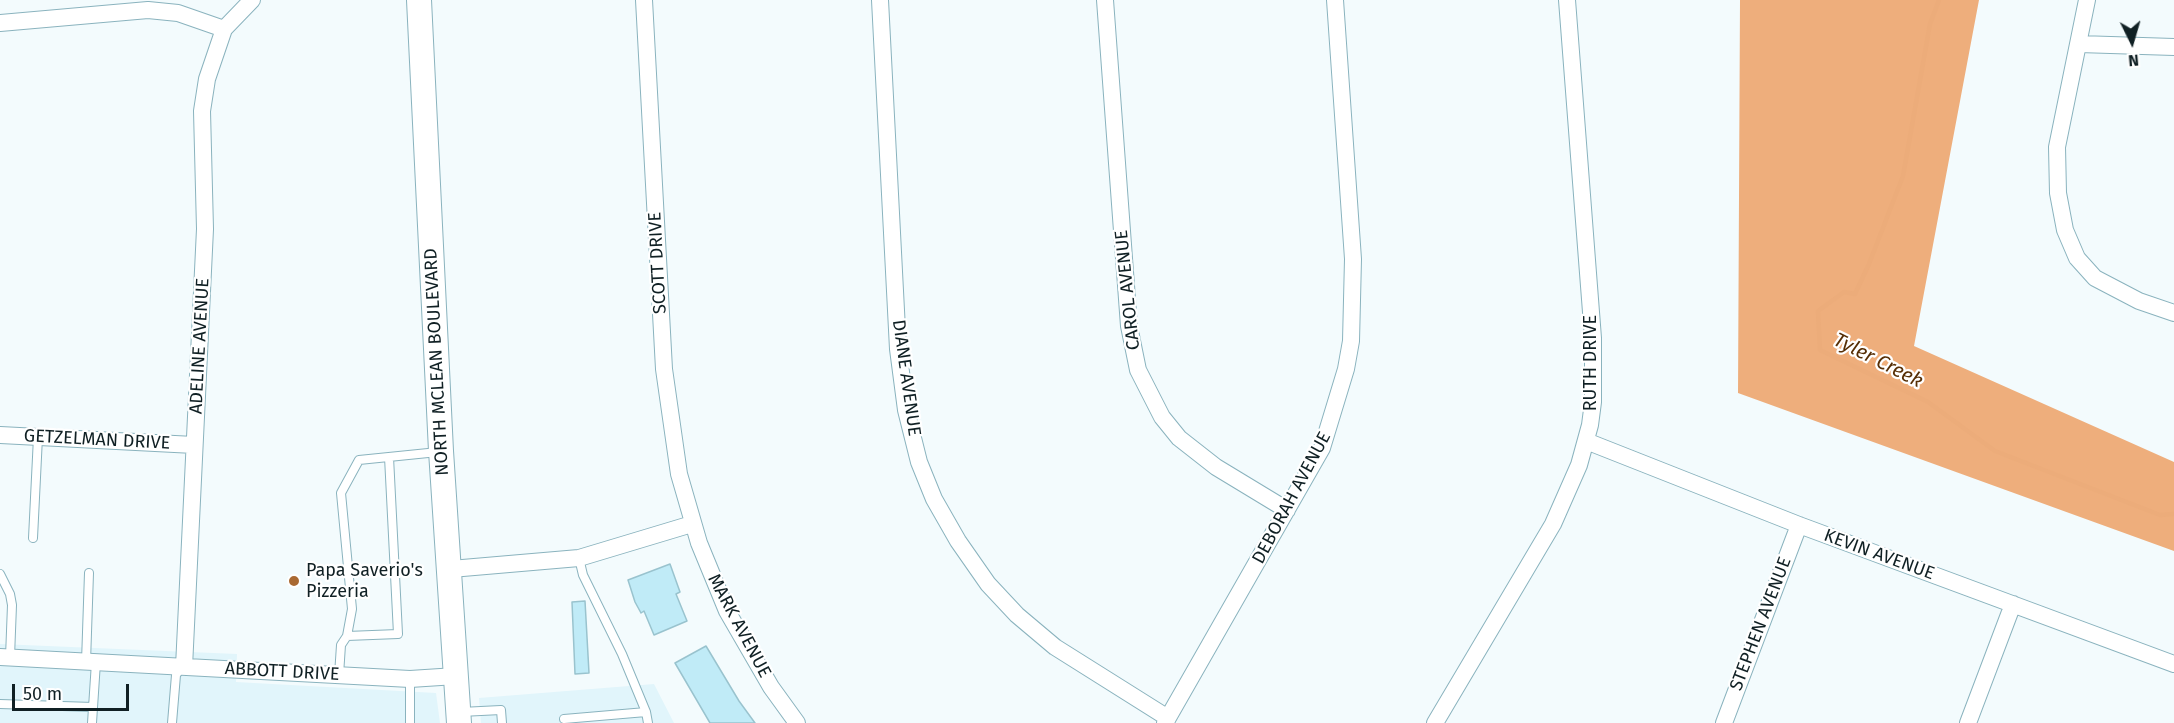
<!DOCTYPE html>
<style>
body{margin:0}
#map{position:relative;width:2174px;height:723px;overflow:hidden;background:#f3fbfd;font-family:"Fira Sans",sans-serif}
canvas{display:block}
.north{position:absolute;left:2102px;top:12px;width:60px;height:60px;-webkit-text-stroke:4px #fff;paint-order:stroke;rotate:175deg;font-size:16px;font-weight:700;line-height:24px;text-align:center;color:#102024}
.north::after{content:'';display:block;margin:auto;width:21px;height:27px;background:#102024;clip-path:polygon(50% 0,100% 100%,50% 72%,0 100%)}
.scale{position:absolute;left:12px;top:684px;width:117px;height:27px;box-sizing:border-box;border:3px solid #102024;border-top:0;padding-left:8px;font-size:18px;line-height:21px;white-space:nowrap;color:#102024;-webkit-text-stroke:4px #fff;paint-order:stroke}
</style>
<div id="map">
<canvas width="2174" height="723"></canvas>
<div class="north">N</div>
<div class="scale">50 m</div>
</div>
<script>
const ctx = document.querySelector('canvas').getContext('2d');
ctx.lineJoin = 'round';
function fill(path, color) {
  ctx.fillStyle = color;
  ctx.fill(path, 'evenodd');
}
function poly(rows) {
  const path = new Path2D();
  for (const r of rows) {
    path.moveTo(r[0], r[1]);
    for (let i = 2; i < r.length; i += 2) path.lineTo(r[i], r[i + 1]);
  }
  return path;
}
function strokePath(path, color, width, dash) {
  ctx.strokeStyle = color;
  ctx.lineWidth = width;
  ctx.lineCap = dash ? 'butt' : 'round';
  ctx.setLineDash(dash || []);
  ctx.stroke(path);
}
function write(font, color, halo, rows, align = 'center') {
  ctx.font = font + ' "Fira Sans",sans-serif';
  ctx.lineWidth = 4.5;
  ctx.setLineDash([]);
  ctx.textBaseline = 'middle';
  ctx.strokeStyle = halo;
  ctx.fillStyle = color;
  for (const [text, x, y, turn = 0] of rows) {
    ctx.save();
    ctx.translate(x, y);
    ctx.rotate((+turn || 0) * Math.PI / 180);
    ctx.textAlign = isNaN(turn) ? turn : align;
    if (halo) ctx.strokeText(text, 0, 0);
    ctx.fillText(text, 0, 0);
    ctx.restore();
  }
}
fill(poly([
 [0,644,237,654,236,682,436,693,440,723,0,723],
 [654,684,674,723,481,723,479,698]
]), '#e1f5fb');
fill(poly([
 [1740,0,1979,0,1914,346,2174,462,2174,551,1738,393]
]), '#eeae7c');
strokePath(poly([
 [1939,0,1930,24,1903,176,1869,264,1855,294,1844,292,1818,311,1820,350,1928,402,1995,451,2160,515,2174,514]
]), '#ecac7a', 4.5);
const building = poly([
 [670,564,680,592,676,594,687,621,654,635,644,611,641,613,635,602,628,580,670,564],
 [585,601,589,673,575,674,572,602,585,601],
 [706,646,739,701,755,723,710,723,675,663,706,646]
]);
fill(building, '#c0ebf7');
strokePath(building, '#99c3ce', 1.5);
const service = poly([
 [33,538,38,437],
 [579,558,583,575,622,654,646,712,648,723],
 [0,574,10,594,12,605,10,657],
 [347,636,398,634,389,457],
 [86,662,89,573],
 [339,675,341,645,347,636,352,609,341,493,359,460,438,452],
 [410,679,410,723],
 [0,704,93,707],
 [461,712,501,710,502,723],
 [564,719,646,712],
 [92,723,96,662],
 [172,723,176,675,181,668]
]);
const minor = poly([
 [644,0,664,369,679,474,699,543,727,611,771,687,797,723],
 [880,0,898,349,906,410,919,462,934,499,958,541,988,584,1017,615,1055,647,1168,718],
 [1105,0,1129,326,1138,370,1162,417,1179,438,1216,467,1287,510],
 [2087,0,2057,147,2058,193,2065,230,2077,258,2095,278,2139,301,2174,313],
 [0,23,148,10,178,13,224,29,252,0],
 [2079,44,2174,47],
 [0,435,194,445],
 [1586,441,1799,525,2174,664],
 [451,569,579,558,692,524],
 [0,657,410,679,456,676],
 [184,667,205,229,202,111,207,79,224,29],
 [1165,723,1322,448,1346,369,1351,341,1353,259,1335,0],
 [1435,723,1553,524,1579,465,1590,425,1593,402,1593,338,1567,0],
 [1724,723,1799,525],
 [1968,723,2013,604]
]);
const secondary = poly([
 [419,0,441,451,459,723]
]);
strokePath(service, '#8ab3be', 10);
strokePath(minor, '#8ab3be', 18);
strokePath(secondary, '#8ab3be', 26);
strokePath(service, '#fff', 8);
strokePath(minor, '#fff', 16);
strokePath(secondary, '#fff', 24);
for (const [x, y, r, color] of [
 [294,581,6,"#a96932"]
]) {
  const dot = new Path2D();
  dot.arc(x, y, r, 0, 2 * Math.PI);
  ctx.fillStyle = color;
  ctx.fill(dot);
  strokePath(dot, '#fff', 2);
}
write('18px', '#102024', '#fff', [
 ["SCOTT DRIVE",658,263,-93],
 ["CAROL AVENUE",1128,290,-96],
 ["ADELINE AVENUE",200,346,-87],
 ["NORTH MCLEAN BOULEVARD",437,362,-93],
 ["RUTH DRIVE",1591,363,-90],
 ["DIANE AVENUE",906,378,82],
 ["GETZELMAN DRIVE",97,440,3],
 ["DEBORAH AVENUE",1292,498,-62],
 ["KEVIN AVENUE",1879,555,20],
 ["STEPHEN AVENUE",1761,624,-69],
 ["MARK AVENUE",739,626,62],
 ["ABBOTT DRIVE",282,672,3]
]);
write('18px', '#102024', '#fff', [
 ["Papa Saverio's",306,571],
 ["Pizzeria",306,592]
], 'left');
write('italic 20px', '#572f06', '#fff', [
 ["Tyler Creek",1878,361,27]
]);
</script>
